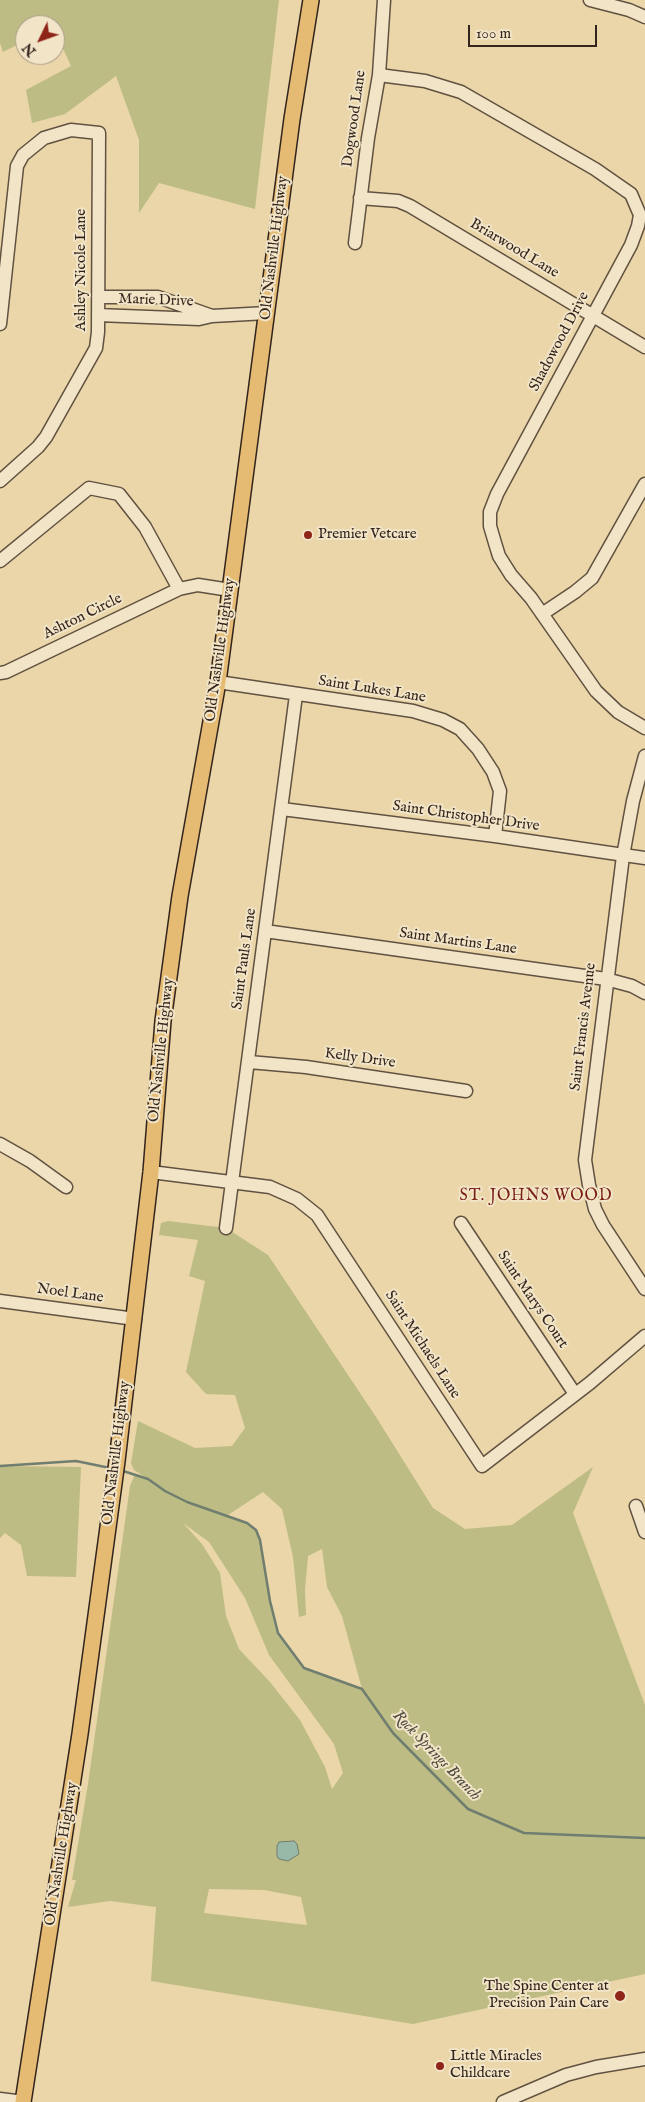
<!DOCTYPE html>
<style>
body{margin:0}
#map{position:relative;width:645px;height:2102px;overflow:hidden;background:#ead6a9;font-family:"IM FELL English",serif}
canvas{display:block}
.north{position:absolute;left:15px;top:15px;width:50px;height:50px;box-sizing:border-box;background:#f1e4c7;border:1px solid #a59883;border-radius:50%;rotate:228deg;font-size:14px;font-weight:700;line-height:20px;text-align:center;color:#33251d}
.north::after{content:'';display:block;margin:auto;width:18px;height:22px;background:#8f2418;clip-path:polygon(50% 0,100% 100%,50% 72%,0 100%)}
.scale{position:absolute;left:468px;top:25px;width:129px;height:22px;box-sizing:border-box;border:2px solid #33251d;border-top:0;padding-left:6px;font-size:15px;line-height:18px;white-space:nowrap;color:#33251d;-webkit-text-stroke:4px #f1e4c7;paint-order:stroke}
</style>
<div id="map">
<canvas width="645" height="2102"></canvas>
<div class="north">N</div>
<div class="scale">100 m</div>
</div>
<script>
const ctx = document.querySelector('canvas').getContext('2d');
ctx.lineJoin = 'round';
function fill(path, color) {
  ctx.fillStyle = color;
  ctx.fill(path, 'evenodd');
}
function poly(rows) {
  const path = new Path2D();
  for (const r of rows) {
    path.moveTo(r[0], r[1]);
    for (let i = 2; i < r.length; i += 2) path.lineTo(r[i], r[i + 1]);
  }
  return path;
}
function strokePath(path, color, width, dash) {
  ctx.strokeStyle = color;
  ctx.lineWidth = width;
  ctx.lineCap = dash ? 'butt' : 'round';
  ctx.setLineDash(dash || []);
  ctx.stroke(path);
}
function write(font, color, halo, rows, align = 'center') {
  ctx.font = font + ' "IM FELL English",serif';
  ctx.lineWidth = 4;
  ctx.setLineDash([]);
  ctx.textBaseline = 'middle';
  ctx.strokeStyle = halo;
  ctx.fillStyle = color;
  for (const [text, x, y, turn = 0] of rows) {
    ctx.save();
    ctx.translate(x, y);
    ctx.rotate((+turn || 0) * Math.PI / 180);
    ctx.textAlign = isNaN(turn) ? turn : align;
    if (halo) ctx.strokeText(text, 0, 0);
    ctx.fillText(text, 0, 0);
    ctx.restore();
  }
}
fill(poly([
 [0,0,279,0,255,209,159,183,139,213,139,140,116,76,65,114,32,123,26,90,71,66,55,31,55,25,25,25,25,41,3,52,0,43],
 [168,1221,226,1228,268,1255,376,1417,433,1508,465,1529,512,1525,593,1467,573,1513,645,1705,645,1974,413,2024,151,1981,156,1907,110,1901,68,1907,76,1880,72,1880,88,1784,130,1486,135,1474,145,1477,134,1470,131,1463,138,1421,195,1448,232,1446,245,1428,235,1395,206,1394,186,1372,205,1281,189,1276,198,1240,159,1235,161,1223],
 [263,1492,282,1509,293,1557,299,1617,306,1615,305,1589,308,1556,322,1549,327,1587,342,1616,362,1689,304,1668,278,1633,270,1601,260,1540,256,1530,247,1523,228,1515],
 [183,1523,209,1542,245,1598,269,1655,334,1744,343,1773,332,1789,325,1767,300,1720,270,1682,239,1649,226,1616,220,1573,202,1544],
 [209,1889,264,1890,301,1897,307,1925,204,1913],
 [0,1466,81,1467,76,1577,27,1576,21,1545,5,1533,0,1538]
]), '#bdbc84');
const water = poly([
 [294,1841,297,1844,299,1854,288,1861,279,1859,277,1856,277,1846,279,1842,294,1841]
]);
fill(water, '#98b9a7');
strokePath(water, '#707e70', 1);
strokePath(poly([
 [0,1466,76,1461,110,1468],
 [120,1470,148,1479,165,1491,187,1502,247,1523,256,1530,260,1540,270,1601,278,1633,304,1668,362,1689,393,1733,468,1809,524,1833,645,1838]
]), '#707e70', 2.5);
const minor = poly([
 [590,0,629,10,645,17],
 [379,75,425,81,461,92,595,169,631,194,640,215,638,226,631,245,497,494,490,512,490,526,495,543,499,556,511,575,531,598,596,691,618,712,645,728],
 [360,198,398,201,410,206,645,347],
 [355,243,368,138,379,75,384,0],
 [98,297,158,297,212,316],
 [98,315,199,319,212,316,267,313],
 [0,324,17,166,23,155,44,138,71,130,99,133,98,332,96,348,46,437,38,447,0,481],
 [0,561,89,488,119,494,145,527,179,589],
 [542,614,575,592,592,578,645,484],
 [0,673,6,672,179,589,198,585,230,590],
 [218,682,413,711,443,720,460,729,478,749,493,772,500,791,495,836],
 [645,756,633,801,623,856,585,1160,589,1185,595,1209,603,1225,645,1289],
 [282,809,495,836,645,858],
 [265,931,606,979,632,986,645,993],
 [249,1062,306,1067,466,1091],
 [0,1144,30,1161,66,1187],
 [151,1172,270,1187,297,1199,317,1215,482,1466,590,1383,645,1336],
 [461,1223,575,1394],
 [226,1228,296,695],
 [0,1301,135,1319],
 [636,1506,645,1532],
 [0,2099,24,2102],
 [503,2102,566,2075,596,2067,645,2059]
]);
const major = poly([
 [23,2102,80,1734,117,1461,151,1172,163,1021,180,896,218,682,292,119,311,0]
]);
strokePath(minor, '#615140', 15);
strokePath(major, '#33251d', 18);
strokePath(minor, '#f1e4c7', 12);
strokePath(major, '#e5bb74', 15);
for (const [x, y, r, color] of [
 [308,535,5,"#8f2418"],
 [620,1996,6,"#8f2418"],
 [440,2066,5,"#8f2418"]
]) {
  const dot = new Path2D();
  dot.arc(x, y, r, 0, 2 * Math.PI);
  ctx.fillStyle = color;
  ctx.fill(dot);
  strokePath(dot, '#f1e4c7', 2);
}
write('15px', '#33251d', '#f1e4c7', [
 ["Dogwood Lane",355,119,-82],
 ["Old Nashville Highway",275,248,-83],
 ["Briarwood Lane",514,249,31],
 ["Ashley Nicole Lane",82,270,-90],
 ["Marie Drive",156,301,2],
 ["Shadowood Drive",560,342,-62],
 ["Ashton Circle",83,617,-26],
 ["Old Nashville Highway",221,650,-82],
 ["Saint Lukes Lane",372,690,9],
 ["Saint Christopher Drive",466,817,8],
 ["Saint Martins Lane",458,942,8],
 ["Saint Pauls Lane",245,959,-82],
 ["Saint Francis Avenue",584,1027,-83],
 ["Old Nashville Highway",162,1050,-84],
 ["Kelly Drive",360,1059,8],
 ["Noel Lane",70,1294,8],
 ["Saint Marys Court",532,1300,56],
 ["Saint Michaels Lane",422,1345,57],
 ["Old Nashville Highway",117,1453,-83],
 ["Old Nashville Highway",62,1854,-81]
]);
write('15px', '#33251d', '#f1e4c7', [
 ["Premier Vetcare",318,535],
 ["The Spine Center at",609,1987,"right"],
 ["Precision Pain Care",609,2004,"right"],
 ["Little Miracles",450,2057],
 ["Childcare",450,2074]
], 'left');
ctx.letterSpacing = '1px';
write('16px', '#7a1f14', '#f1e4c7', [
 ["ST. JOHNS WOOD",536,1197]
]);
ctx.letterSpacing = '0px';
write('italic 16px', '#4c4a40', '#f1e4c7', [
 ["Rock Springs Branch",436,1756,46]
]);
</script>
